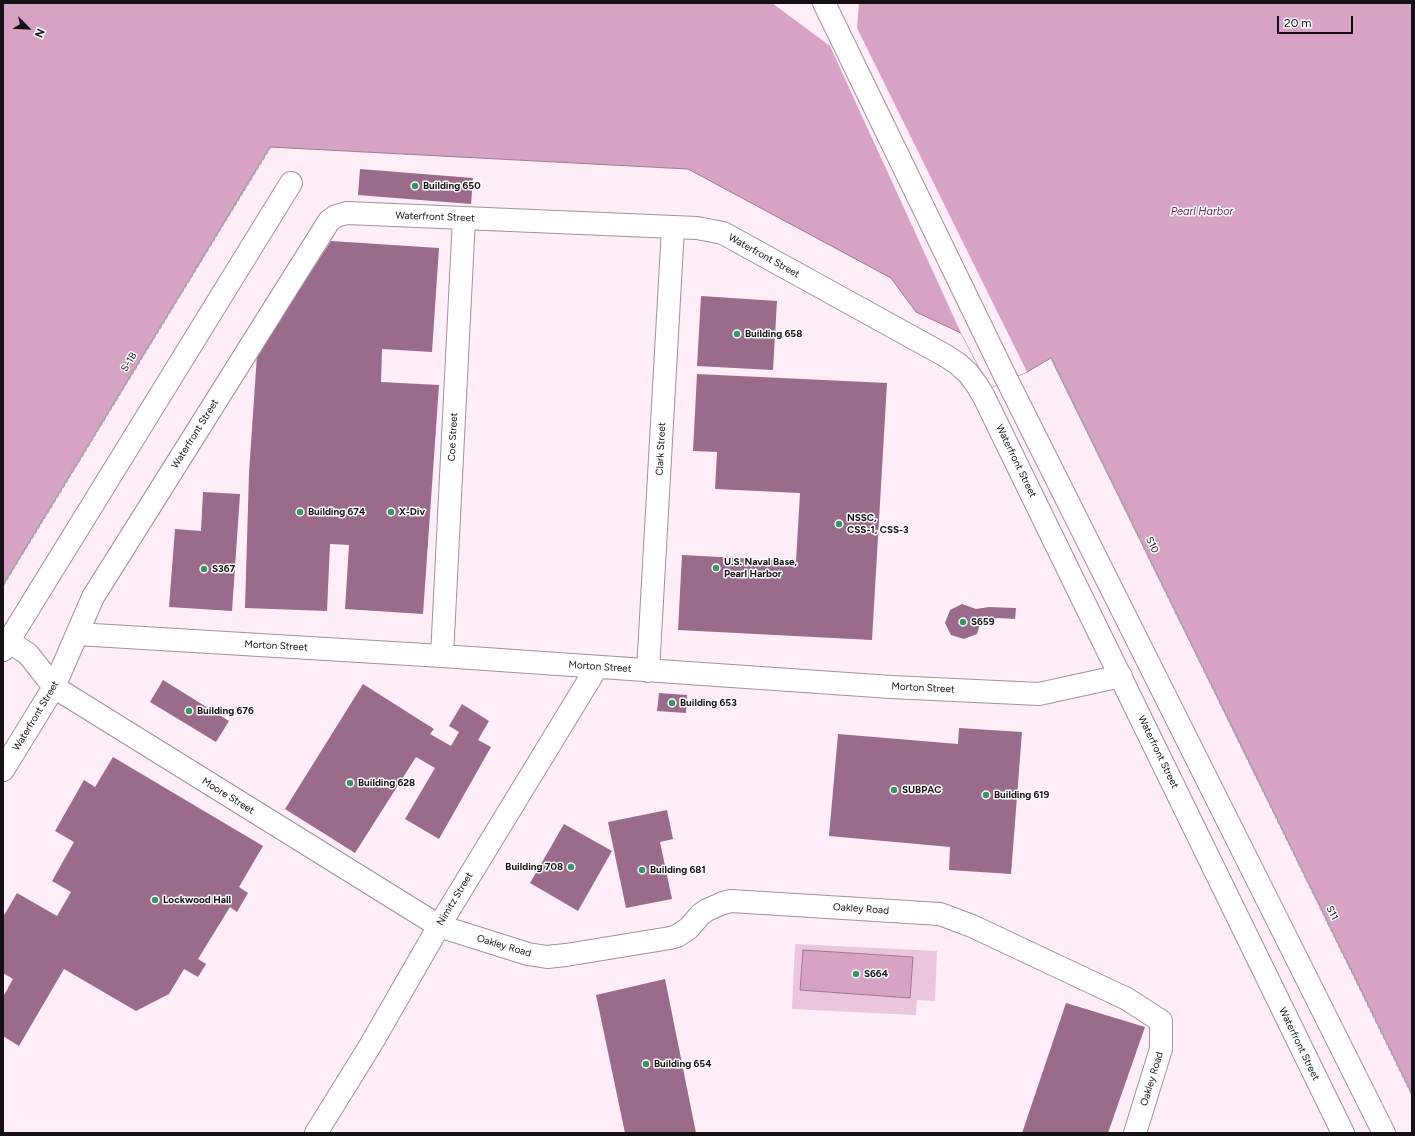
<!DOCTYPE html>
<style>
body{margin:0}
#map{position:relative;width:1415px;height:1136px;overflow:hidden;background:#ffedf8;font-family:Figtree,sans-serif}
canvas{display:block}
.frame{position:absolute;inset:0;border:4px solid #151013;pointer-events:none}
.north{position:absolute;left:8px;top:8px;width:40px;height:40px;-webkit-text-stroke:3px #fff;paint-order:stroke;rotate:114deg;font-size:11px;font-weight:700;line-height:16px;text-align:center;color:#151013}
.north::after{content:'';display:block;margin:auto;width:14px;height:18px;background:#151013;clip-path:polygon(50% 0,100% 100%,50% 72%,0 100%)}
.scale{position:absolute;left:1277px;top:16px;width:76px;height:18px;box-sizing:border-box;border:2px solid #151013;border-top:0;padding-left:5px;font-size:12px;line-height:14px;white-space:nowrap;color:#151013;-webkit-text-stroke:3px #fff;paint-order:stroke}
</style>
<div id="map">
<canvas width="1415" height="1136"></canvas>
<div class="frame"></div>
<div class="north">N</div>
<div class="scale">20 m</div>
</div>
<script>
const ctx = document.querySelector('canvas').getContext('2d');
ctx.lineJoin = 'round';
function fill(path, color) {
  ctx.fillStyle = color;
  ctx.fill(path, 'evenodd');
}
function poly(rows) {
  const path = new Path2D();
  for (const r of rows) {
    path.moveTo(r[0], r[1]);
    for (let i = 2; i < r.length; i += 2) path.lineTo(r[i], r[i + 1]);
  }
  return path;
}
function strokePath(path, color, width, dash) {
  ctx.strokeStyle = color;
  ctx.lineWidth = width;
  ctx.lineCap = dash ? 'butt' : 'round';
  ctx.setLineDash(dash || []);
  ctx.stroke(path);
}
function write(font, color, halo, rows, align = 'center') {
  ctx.font = font + ' Figtree,sans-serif';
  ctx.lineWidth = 3;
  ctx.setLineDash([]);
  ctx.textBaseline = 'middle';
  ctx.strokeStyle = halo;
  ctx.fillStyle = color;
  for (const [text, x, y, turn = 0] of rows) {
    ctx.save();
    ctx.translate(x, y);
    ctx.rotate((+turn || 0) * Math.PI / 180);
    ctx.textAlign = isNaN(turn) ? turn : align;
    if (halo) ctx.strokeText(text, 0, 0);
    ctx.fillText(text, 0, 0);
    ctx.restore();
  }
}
fill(poly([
 [795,944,937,951,935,1001,917,1000,916,1015,792,1009]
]), '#ebc5de');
const water = poly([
 [3,3,1412,3,1412,1094,1051,358,1027,372,990,388,961,333,916,312,891,278,688,169,270,147,3,585,3,3],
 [803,950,913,957,910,998,800,990,803,950]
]);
fill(water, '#d7a3c5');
strokePath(water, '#9d7790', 1);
fill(poly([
 [772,3,859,3,857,28,1027,372,990,388,961,333,830,46]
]), '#ffedf8');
fill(poly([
 [360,169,473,178,471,204,358,195],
 [331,241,439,248,432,352,382,349,381,382,439,385,423,614,345,609,349,545,330,544,327,611,245,608,249,473,257,355],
 [701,296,777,301,773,370,697,366],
 [697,374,887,383,872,640,678,630,682,555,796,561,800,493,715,489,717,452,693,451],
 [203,492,240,494,232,611,169,607,175,529,201,531],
 [962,604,976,609,989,607,1016,608,1015,619,998,618,981,621,977,634,964,639,951,635,945,623,950,610],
 [163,680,229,721,216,742,150,702],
 [363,684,434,729,430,734,451,746,459,732,449,726,462,704,489,721,478,740,491,747,439,839,405,819,435,768,416,757,355,853,285,809],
 [659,693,687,695,686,713,657,711],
 [959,728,1022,732,1011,874,949,870,950,847,829,836,838,734,958,744],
 [113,757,263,846,239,887,248,893,237,912,230,907,198,959,206,964,198,977,184,969,169,994,136,1011,64,969,19,1046,3,1036,3,997,13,979,3,973,3,917,17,893,57,916,71,892,52,881,74,842,55,831,84,780,95,787],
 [667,810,673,839,660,842,672,899,626,908,608,822],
 [564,824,612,851,578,911,530,883],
 [665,979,696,1133,625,1133,596,995],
 [1066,1003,1145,1027,1108,1133,1022,1133]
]), '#9b6b8b');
const minor = poly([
 [824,3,1007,380,1384,1133],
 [77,634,442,656,891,687,1039,694,1121,676],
 [8,641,28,654,54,687,439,926,528,954,547,957,566,955,670,938,677,936,689,928,700,915,707,910,723,903,731,901,940,914,972,926,1127,999,1161,1021,1161,1049,1135,1133],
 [3,650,291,183],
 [442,656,464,218],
 [648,671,673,228],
 [3,770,54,687,93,597,329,221,336,216,347,213,697,228,723,233,946,356,958,364,968,373,977,385,984,397,1343,1133],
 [316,1133,370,1046,439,926,597,667]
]);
strokePath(minor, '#a1919b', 24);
strokePath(poly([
 [1051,357,1412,1094],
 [3,585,270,147]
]), '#b2a5ad', 2.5, [4, 2]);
strokePath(minor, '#fff', 22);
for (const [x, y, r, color] of [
 [415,186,4,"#3a9369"],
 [737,334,4,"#3a9369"],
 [300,512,4,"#3a9369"],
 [391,512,4,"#3a9369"],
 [839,524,4,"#3a9369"],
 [716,568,4,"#3a9369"],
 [204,569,4,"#3a9369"],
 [963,622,4,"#3a9369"],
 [672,703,4,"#3a9369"],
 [189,711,4,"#3a9369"],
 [350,783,4,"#3a9369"],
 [894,790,4,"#3a9369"],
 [986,795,4,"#3a9369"],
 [571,867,4,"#3a9369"],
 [642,870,4,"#3a9369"],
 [155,900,4,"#3a9369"],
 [856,974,4,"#3a9369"],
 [646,1064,4,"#3a9369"]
]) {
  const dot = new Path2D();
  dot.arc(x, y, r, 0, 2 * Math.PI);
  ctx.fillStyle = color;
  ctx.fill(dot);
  strokePath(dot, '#fff', 1.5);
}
write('bold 10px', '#151013', '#fff', [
 ["Building 650",423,186],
 ["Building 658",745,334],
 ["Building 674",308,512],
 ["X-Div",399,512],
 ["NSSC,",847,518],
 ["CSS-1, CSS-3",847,530],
 ["U.S. Naval Base,",724,562],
 ["Pearl Harbor",724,574],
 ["S367",212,569],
 ["S659",971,622],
 ["Building 653",680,703],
 ["Building 676",197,711],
 ["Building 628",358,783],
 ["SUBPAC",902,790],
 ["Building 619",994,795],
 ["Building 708",563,867,"right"],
 ["Building 681",650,870],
 ["Lockwood Hall",163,900],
 ["S664",864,974],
 ["Building 654",654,1064]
], 'left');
write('10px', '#151013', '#fff', [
 ["Waterfront Street",435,217,2],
 ["Waterfront Street",764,256,29],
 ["S-1B",129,362,-59],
 ["Waterfront Street",195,434,-58],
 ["Coe Street",453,437,-87],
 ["Clark Street",661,449,-87],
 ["Waterfront Street",1016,461,64],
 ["S10",1152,545,64],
 ["Morton Street",276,646,3],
 ["Morton Street",600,667,4],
 ["Morton Street",923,688,3],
 ["Waterfront Street",36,716,-59],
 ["Waterfront Street",1158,752,64],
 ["Moore Street",228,796,32],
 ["Nimitz Street",455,899,-59],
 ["Oakley Road",861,909,4],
 ["S11",1332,913,64],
 ["Oakley Road",504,946,16],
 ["Waterfront Street",1299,1044,64],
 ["Oakley Road",1152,1079,-73]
]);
write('italic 11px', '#672955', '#fff', [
 ["Pearl Harbor",1202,212]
]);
</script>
